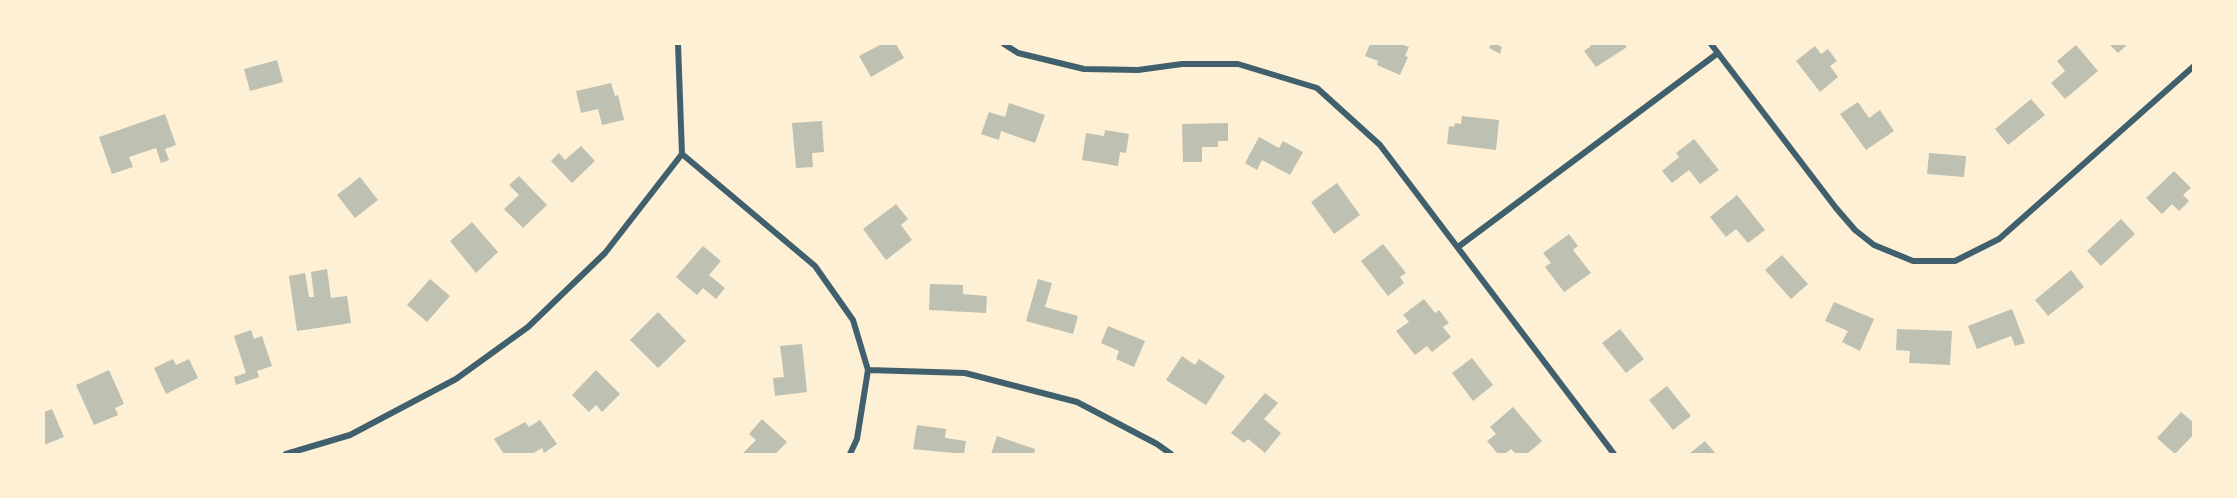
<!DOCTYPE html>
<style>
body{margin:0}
#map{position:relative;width:2237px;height:498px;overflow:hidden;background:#fdf0d5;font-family:"Sofia Sans Condensed",sans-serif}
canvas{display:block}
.frame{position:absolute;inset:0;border:45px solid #fdf0d5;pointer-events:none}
</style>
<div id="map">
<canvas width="2237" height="498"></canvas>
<div class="frame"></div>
</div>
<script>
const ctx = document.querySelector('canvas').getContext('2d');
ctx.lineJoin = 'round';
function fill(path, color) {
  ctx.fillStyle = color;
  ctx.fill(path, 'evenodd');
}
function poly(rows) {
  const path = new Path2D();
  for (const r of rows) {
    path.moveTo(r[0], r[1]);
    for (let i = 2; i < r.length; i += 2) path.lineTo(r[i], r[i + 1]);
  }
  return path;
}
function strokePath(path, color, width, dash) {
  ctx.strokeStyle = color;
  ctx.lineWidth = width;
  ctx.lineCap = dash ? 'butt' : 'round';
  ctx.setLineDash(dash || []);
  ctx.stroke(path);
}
fill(poly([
 [882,44,896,44,904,58,871,77,859,56],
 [1370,44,1401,44,1409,47,1405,56,1408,57,1400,75,1377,65,1378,61,1365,56],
 [1491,44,1496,44,1502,47,1500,54,1489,48],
 [1589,44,1624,44,1627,47,1596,67,1584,51,1591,46],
 [2109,44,2128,44,2118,53],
 [2076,45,2098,71,2065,99,2051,83,2065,71,2057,61],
 [1815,46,1821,54,1828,49,1837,61,1830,66,1838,77,1820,92,1796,61],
 [277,60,283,82,250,91,244,69],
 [611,83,615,96,618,95,624,120,602,125,598,109,581,113,576,91],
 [2031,99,2045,115,2008,145,1995,129],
 [1858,102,1869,118,1880,110,1894,131,1866,150,1840,114],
 [1009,103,1045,115,1035,143,1001,131,999,140,981,134,989,112,1005,117],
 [165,114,176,145,165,149,169,160,161,163,156,148,129,157,133,167,112,174,99,137],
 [1462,116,1499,120,1496,150,1447,144,1449,126,1454,127,1455,123,1461,124],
 [822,121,824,152,812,153,813,167,796,168,792,123],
 [1228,123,1228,141,1218,141,1218,147,1202,147,1202,162,1183,162,1182,124],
 [1105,130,1129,134,1126,153,1120,152,1118,166,1082,160,1086,133,1104,136],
 [1259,137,1279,148,1283,141,1303,152,1290,175,1262,160,1257,170,1245,163],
 [1694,139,1719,170,1700,184,1689,170,1672,183,1662,171,1679,157,1676,153],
 [581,146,595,161,572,183,551,161,559,153,565,160],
 [1929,153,1966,156,1964,177,1927,174],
 [2174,171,2191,188,2183,195,2189,201,2179,211,2172,204,2162,214,2146,198],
 [519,176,547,205,523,228,504,209,519,195,509,185],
 [360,177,378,200,355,218,337,195],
 [1337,183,1360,215,1334,234,1311,202],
 [1737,195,1765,230,1748,243,1736,229,1726,237,1710,217],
 [896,204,908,219,901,225,912,240,886,260,863,229],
 [2121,219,2135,234,2101,266,2087,251],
 [472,222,498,252,476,273,450,241],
 [1569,234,1578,246,1573,250,1591,273,1564,292,1545,267,1551,263,1543,253],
 [1383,244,1406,273,1400,277,1404,283,1388,296,1361,261],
 [703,246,721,261,709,275,725,288,716,299,703,288,697,295,676,277],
 [1782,255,1808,284,1791,299,1765,270],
 [327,269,331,298,347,296,351,323,297,331,289,276,305,273,309,297,314,297,311,272],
 [2071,270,2084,287,2048,316,2035,300],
 [430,279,450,296,427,322,407,305],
 [1038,279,1052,283,1045,307,1078,316,1073,334,1026,321],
 [930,284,963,285,963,294,987,296,986,313,929,310],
 [1424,299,1435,313,1439,310,1449,323,1443,327,1451,337,1432,352,1427,346,1415,355,1396,331,1409,322,1403,315],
 [1834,302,1874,319,1860,351,1842,342,1848,331,1825,321],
 [2012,309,2025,343,2015,346,2011,336,1977,349,1968,326],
 [658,312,686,341,658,368,630,340],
 [1108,326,1145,341,1134,367,1116,359,1119,351,1101,343],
 [1620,329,1644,359,1626,373,1602,343],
 [1897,329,1952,331,1950,365,1909,363,1910,351,1896,350],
 [251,330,254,339,262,336,272,366,257,371,259,377,236,385,234,377,246,373,234,336],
 [802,344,807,392,775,396,773,378,784,377,780,346],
 [1182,356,1195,365,1199,359,1225,376,1206,405,1166,380],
 [1472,358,1493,385,1473,401,1452,373],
 [173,359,176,365,189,359,198,378,166,394,154,368],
 [109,370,124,404,115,408,118,415,94,425,76,385],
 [596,370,620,394,602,412,596,405,589,412,572,395],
 [1667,386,1691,416,1673,430,1649,400],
 [1265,393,1278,403,1264,419,1281,433,1265,453,1248,439,1244,443,1231,433],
 [1513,407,1542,441,1527,454,1516,454,1511,449,1505,454,1498,454,1487,441,1496,434,1490,427],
 [52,409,64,437,44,445,44,412],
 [2181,412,2194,423,2194,434,2175,454,2157,438],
 [762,419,787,442,775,454,742,454,756,440,749,434],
 [540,420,557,444,544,453,542,448,532,454,504,454,494,439,525,422,529,427],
 [917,425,946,429,945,438,966,441,964,454,913,449],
 [997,436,1035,449,1034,454,991,454],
 [1705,441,1716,454,1689,454]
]), '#bec0b2');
strokePath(poly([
 [1004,44,1018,53,1084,69,1138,70,1182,64,1238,64,1317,88,1380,145,1614,454],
 [1711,44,1836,208,1855,230,1874,245,1913,261,1955,261,1999,239,2194,66],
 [682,154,815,266,853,320,868,370,857,439,850,454],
 [1458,247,1718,53],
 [868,370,965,373,1077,402,1157,444,1171,454],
 [286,454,350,435,456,379,528,327,605,253,682,154,678,44]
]), '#3f606c', 6);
</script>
